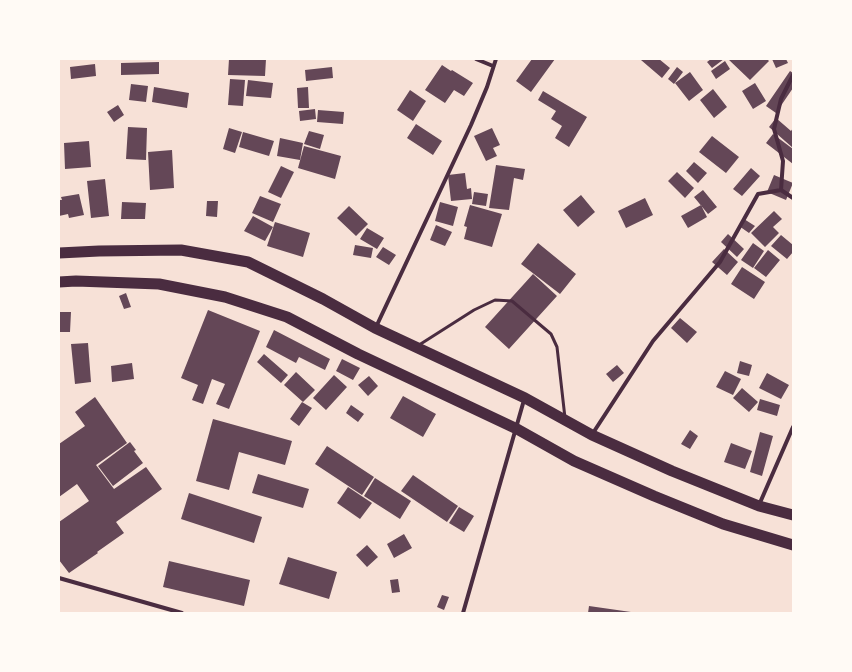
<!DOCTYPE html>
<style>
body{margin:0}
#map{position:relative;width:852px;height:672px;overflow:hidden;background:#f7e1d7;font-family:"Playfair Display",serif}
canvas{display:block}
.frame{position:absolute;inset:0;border:60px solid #fffaf5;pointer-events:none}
</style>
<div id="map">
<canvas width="852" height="672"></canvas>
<div class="frame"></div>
</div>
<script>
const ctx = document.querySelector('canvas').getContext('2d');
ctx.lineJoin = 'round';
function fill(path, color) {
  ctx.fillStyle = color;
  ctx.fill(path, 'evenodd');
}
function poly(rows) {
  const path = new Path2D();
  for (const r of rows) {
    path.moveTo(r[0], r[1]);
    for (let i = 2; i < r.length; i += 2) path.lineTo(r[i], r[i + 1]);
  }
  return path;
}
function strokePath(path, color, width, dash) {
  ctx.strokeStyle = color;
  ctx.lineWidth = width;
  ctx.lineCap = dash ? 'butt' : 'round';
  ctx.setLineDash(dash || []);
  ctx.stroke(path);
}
fill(poly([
 [229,59,266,59,265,76,228,75],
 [532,59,555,59,531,92,516,81],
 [642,59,659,59,670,68,662,78,641,60],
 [711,59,724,59,712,68,707,62],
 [728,59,767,59,769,61,750,80],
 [772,59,786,59,788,63,776,68],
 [725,61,730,69,716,79,711,71],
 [159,62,159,74,121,75,121,63],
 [95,64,96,76,71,79,70,67],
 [442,65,451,71,452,70,473,83,464,96,454,90,445,103,425,90],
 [332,67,333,78,306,81,305,70],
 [677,67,683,72,674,84,668,79],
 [790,71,793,73,793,88,776,113,766,106],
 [690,72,703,90,689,101,675,83],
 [230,79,245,80,243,106,228,105],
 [248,80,273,83,271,98,246,96],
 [755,83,766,101,753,109,742,91],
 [131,84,148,86,146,102,129,100],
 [154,87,189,93,187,108,152,102],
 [308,87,309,108,298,108,297,88],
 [713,89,727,107,714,118,700,100],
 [410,90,426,101,413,121,397,110],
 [543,91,587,117,569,147,555,138,562,126,551,119,556,111,538,100],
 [118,105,124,115,114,122,107,112],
 [315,109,316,119,300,121,299,111],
 [318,110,344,112,343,124,317,122],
 [776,118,791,131,793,128,793,148,769,127],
 [416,124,442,141,433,155,407,138],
 [128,127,147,128,146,160,126,159],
 [229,128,242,132,235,153,223,149],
 [492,128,500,145,493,148,497,156,486,161,474,136],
 [309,131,324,135,320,149,304,144],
 [243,132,274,141,269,156,239,147],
 [773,134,793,149,793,164,766,143],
 [712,136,739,157,726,173,699,152],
 [280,138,303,143,300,160,277,156],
 [89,141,91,167,65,169,64,143],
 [304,146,341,156,335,179,298,168],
 [172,150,174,188,150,190,148,152],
 [694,162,707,173,698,183,686,171],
 [496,165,525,169,523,180,514,178,509,210,489,208],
 [281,166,294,172,281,198,268,192],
 [751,168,760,176,742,196,733,189],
 [677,172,694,188,685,198,668,181],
 [465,173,467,189,471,188,472,199,451,201,448,175],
 [774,175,793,183,786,200,767,192],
 [105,179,109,216,91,218,87,181],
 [703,190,717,207,708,214,694,197],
 [474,192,488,194,486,206,472,204],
 [79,194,84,215,69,218,68,214,59,216,59,200,62,200,61,197],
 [581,195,595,212,578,227,563,210],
 [260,196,281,204,273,222,252,213],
 [645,198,653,215,626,228,618,211],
 [207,201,218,201,217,217,206,216],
 [122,202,146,203,145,219,121,219],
 [440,202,458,207,453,226,435,221],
 [470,205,502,214,492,247,464,239,467,227,464,226],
 [701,205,707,217,688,228,681,216],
 [349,206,368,224,356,236,337,218],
 [774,211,782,219,773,227,779,233,765,247,751,233],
 [253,216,273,227,265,241,244,231],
 [744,219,755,226,749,233,739,226],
 [275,222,310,233,303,257,267,246],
 [436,225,452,232,445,246,430,240],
 [367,228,384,238,377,249,360,239],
 [728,234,744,249,737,257,721,242],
 [781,235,793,245,793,252,787,259,771,246],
 [538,243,576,274,560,294,521,264],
 [753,243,764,251,753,268,741,260],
 [355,245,373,248,371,258,353,255],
 [383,247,396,255,389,265,376,257],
 [724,249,738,262,727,275,712,262],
 [768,250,780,260,766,277,754,268],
 [742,267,765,282,754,299,731,284],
 [533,274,557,296,509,349,485,327],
 [126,293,131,307,124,309,119,296],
 [208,310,260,331,229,409,216,404,225,384,212,379,203,404,192,400,198,385,181,378],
 [60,312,71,312,70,332,59,332],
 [680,318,697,332,687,343,671,328],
 [274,330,330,359,325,370,299,357,296,363,266,347],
 [88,343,91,382,75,384,71,344],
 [264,354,288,375,281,383,257,362],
 [342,359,360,368,353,380,336,371],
 [740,361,752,365,749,376,737,373],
 [132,363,134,379,112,382,111,366],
 [617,365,624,373,613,382,606,374],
 [725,371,741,379,733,395,716,387],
 [296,372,315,390,303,402,284,385],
 [767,373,789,385,781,399,759,388],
 [334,375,347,387,326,410,313,398],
 [369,376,378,386,368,396,358,385],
 [742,388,758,402,749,412,733,398],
 [403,396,436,414,423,437,390,418],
 [95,397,127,443,96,465,114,489,146,467,162,489,116,522,124,533,97,552,98,553,69,573,59,560,59,522,89,501,77,484,59,497,59,444,85,426,75,412],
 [760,399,780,405,777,416,757,410],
 [302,402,312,408,299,426,290,419],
 [351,405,364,414,358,422,346,413],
 [213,419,292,441,285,465,239,452,229,490,196,481],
 [690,430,698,436,690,449,681,444],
 [760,432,773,436,762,476,750,472],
 [130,442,136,450,134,451,143,463,113,486,98,466],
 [731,443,752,451,745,469,724,462],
 [327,446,374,477,362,495,315,464],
 [258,474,309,489,303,508,252,493],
 [413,475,458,506,447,522,401,491],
 [375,478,411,501,400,519,364,496],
 [348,487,372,503,360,519,337,503],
 [189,493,262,517,254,543,181,519],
 [459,507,474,516,464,532,449,523],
 [404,534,412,548,394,558,387,544],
 [367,545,378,557,367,567,356,555],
 [288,557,337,572,329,599,279,584],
 [169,561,250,580,244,606,163,587],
 [398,579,400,592,392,593,390,580],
 [442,595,449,597,444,610,437,607],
 [589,606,631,612,631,613,588,613]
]), '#644757');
strokePath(poly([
 [419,345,474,310,495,300,512,301,551,334,557,347,565,418]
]), '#4a2c40', 3);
strokePath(poly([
 [476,59,493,66],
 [781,190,783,161,774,129,781,99,793,75],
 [376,327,471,125,487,87,496,59],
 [593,433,653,341,720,262,758,194,781,190,793,198],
 [759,505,793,427],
 [59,578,182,613],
 [463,613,524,400]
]), '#4a2c40', 4);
strokePath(poly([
 [59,253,99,251,181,250,248,262,323,299,375,328,525,398,592,435,672,471,759,506,793,515],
 [59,282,76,281,159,284,225,297,287,317,358,354,517,429,574,461,654,496,723,524,793,545]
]), '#4a2c40', 11);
</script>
